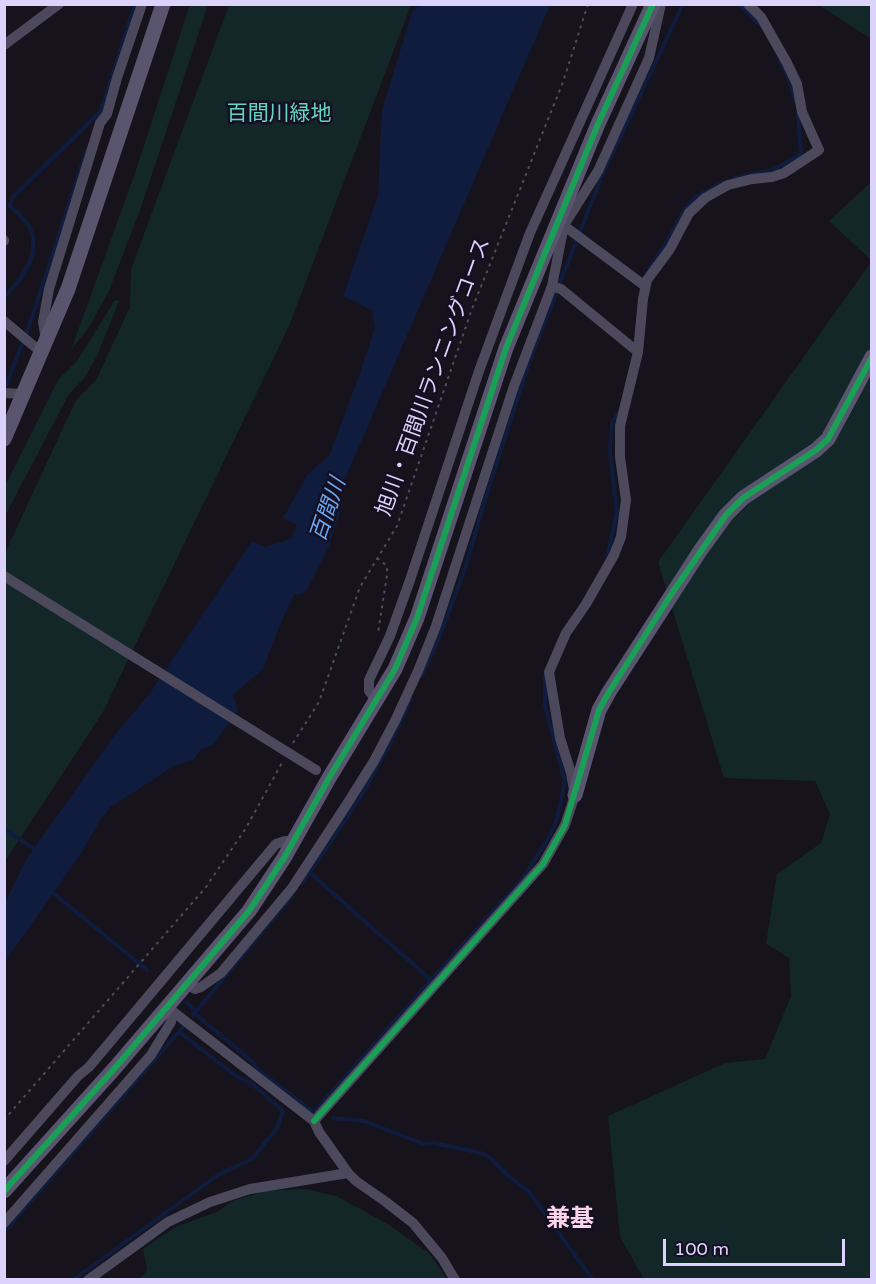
<!DOCTYPE html>
<meta charset="utf-8">
<style>
body{margin:0}
#map{position:relative;width:876px;height:1284px;overflow:hidden;background:#16131d;font-family:"Varela Round",sans-serif}
canvas{display:block}
.frame{position:absolute;inset:0;border:6px solid #dbd3fb;pointer-events:none}
.scale{position:absolute;left:663px;top:1239px;width:182px;height:27px;box-sizing:border-box;border:3px solid #dbd3fb;border-top:0;padding-left:8px;font-size:18px;line-height:21px;white-space:nowrap;color:#dbd3fb;-webkit-text-stroke:4px #140f21;paint-order:stroke}
</style>
<div id="map">
<canvas width="876" height="1284"></canvas>
<div class="frame"></div>
<div class="scale">100 m</div>
</div>
<script>
const ctx = document.querySelector('canvas').getContext('2d');
ctx.lineJoin = 'round';
function fill(path, color) {
  ctx.fillStyle = color;
  ctx.fill(path, 'evenodd');
}
function poly(rows) {
  const path = new Path2D();
  for (const r of rows) {
    path.moveTo(r[0], r[1]);
    for (let i = 2; i < r.length; i += 2) path.lineTo(r[i], r[i + 1]);
  }
  return path;
}
function strokePath(path, color, width, dash) {
  ctx.strokeStyle = color;
  ctx.lineWidth = width;
  ctx.lineCap = dash ? 'butt' : 'round';
  ctx.setLineDash(dash || []);
  ctx.stroke(path);
}
function write(font, color, halo, rows, align = 'center') {
  ctx.font = font + ' "Varela Round","Noto Sans JP",sans-serif';
  ctx.lineWidth = 5;
  ctx.setLineDash([]);
  ctx.textBaseline = 'middle';
  ctx.strokeStyle = halo;
  ctx.fillStyle = color;
  for (const [text, x, y, turn = 0] of rows) {
    ctx.save();
    ctx.translate(x, y);
    ctx.rotate((+turn || 0) * Math.PI / 180);
    ctx.textAlign = isNaN(turn) ? turn : align;
    if (halo) ctx.strokeText(text, 0, 0);
    ctx.fillText(text, 0, 0);
    ctx.restore();
  }
}
fill(poly([
 [190,4,208,5,140,210,109,291,89,327,71,350,135,173],
 [229,5,411,5,289,326,103,712,5,861,5,553,76,400,96,380,130,307,131,269],
 [819,5,871,5,871,39],
 [871,182,871,260,829,221],
 [871,262,871,1279,644,1279,620,1237,608,1116,725,1063,765,1059,791,996,789,958,766,944,777,874,821,843,830,814,815,781,724,778,658,562],
 [115,300,119,301,97,356,85,377,69,394,5,516,5,486,58,380,77,361],
 [305,1189,336,1196,386,1223,429,1253,447,1279,139,1280,147,1270,143,1249,175,1227,217,1212,234,1200,266,1191]
]), '#132628');
fill(poly([
 [419,5,550,5,302,578,279,627,263,669,233,695,238,710,213,745,202,749,193,760,134,778,101,819,80,855,5,962,5,902,27,858,114,736,150,693,252,541,265,547,291,539,297,525,283,518,308,474,329,456,359,376,375,328,372,310,343,296,378,196,382,110,412,12]
]), '#101c3d');
strokePath(poly([
 [739,4,760,25],
 [780,61,788,76,795,101],
 [734,178,773,170,801,154,798,114],
 [649,269,664,247,685,209,695,197,724,182],
 [4,297,19,281,29,264,33,252,33,238,30,227,19,214,10,206,13,197,101,111,135,4],
 [4,390,28,329,87,149],
 [607,558,617,512,610,451,612,423,618,413],
 [422,675,439,638,466,566,483,506,530,360,553,301,601,178,683,4],
 [4,829,36,850],
 [309,872,431,980,313,1113],
 [302,883,328,846,363,793,391,742,411,699],
 [48,889,147,970],
 [431,980,523,878,549,837,557,819,565,782,545,705,545,676],
 [186,1002,196,1011],
 [194,1013,254,1063,256,1068,314,1113],
 [193,1015,292,896],
 [333,1118,364,1121,424,1144,434,1143,481,1153,489,1157,511,1178,529,1192,593,1280],
 [4,1232,183,1027],
 [73,1280,218,1175,252,1159,277,1128,283,1111,251,1083,236,1076,179,1032]
]), '#101c3d', 4);
strokePath(poly([
 [298,584,319,543,332,502],
 [107,797,164,760]
]), '#101c3d', 21);
strokePath(poly([
 [377,558,387,566,387,575,378,633],
 [293,743,319,702,360,587,397,526,472,309,563,82,588,4],
 [4,1120,206,887,246,828,283,761]
]), '#464f5d', 2, [3, 4.5]);
strokePath(poly([
 [4,45,59,4],
 [559,222,645,286],
 [4,240,4,241],
 [552,286,561,289,638,352],
 [4,321,42,353],
 [46,340,43,322,49,289,100,123,107,114,117,78,142,4],
 [4,393,23,394],
 [376,700,369,691,369,680,390,636,410,580,479,371,530,233,633,4],
 [187,984,195,989,201,987,221,973,292,888,347,804,374,761,395,721,418,671,436,626,514,386,552,286,564,225,598,171,649,58,661,4],
 [167,1007,314,1121,319,1132,348,1173,356,1181,386,1202,413,1223,442,1258,455,1280],
 [314,1121,543,864,565,825,575,795,571,773,560,738,549,672,566,633,586,604,614,555,621,537,626,500,620,457,620,426,638,352,643,299,647,280,670,249,689,213,705,198,728,185,752,179,772,177,784,173,819,150,802,112,797,84,787,63,761,17,748,4],
 [4,1161,78,1076,89,1067,276,844,285,841,292,842],
 [4,1223,151,1055,171,1022,172,1011],
 [88,1280,168,1222,210,1202,250,1189,348,1173]
]), '#4c495d', 10);
strokePath(poly([
 [4,439,68,289,163,4],
 [575,795,599,710,609,692,700,551,726,515,743,498,816,450,828,439,872,357],
 [4,1191,114,1069,249,911,284,858,329,778,395,669,417,618,506,348,598,124,653,4]
]), '#59556f', 15);
strokePath(poly([
 [4,576,316,770]
]), '#4c495d', 10);
strokePath(poly([
 [314,1121,543,864,565,825,599,710,609,692,672,593,726,515,743,498,816,450,828,439,872,357],
 [4,1191,114,1069,249,911,284,858,329,778,395,669,417,618,506,348,598,124,653,4]
]), '#1a9f57', 6);
write('21px', '#65d5c3', '#140f21', [
 ["百間川緑地",279,114]
]);
write('21px', '#dbd3fb', '#140f21', [
 ["旭川・百間川ランニングコース",434,377,-70]
]);
write('italic 22px', '#69a7f3', '#140f21', [
 ["百間川",329,510,-71]
]);
write('bold 24px', '#fcd4ea', '#140f21', [
 ["兼基",570,1220]
]);
</script>
